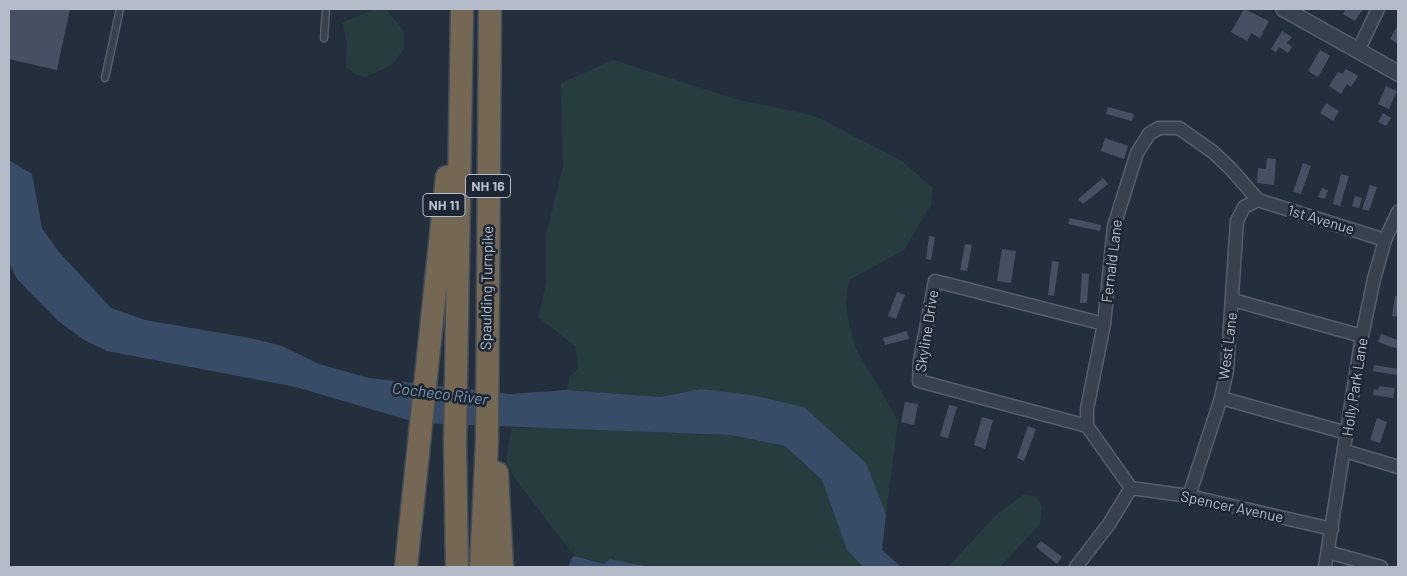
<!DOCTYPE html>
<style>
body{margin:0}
#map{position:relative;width:1407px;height:576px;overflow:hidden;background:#242f3e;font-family:Barlow,sans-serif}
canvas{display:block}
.frame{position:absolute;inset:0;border:10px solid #b4bcc9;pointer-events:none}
</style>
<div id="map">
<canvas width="1407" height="576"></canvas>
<div class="frame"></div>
</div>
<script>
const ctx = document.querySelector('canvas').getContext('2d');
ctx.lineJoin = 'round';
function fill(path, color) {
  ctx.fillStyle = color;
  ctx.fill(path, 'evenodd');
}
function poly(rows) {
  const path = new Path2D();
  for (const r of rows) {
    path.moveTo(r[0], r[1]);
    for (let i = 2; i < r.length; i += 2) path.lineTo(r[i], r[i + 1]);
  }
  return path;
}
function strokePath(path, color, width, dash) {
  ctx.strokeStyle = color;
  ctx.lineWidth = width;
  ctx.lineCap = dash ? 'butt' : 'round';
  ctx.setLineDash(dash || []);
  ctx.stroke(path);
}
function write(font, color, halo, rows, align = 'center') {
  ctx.font = font + ' Barlow,sans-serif';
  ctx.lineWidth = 5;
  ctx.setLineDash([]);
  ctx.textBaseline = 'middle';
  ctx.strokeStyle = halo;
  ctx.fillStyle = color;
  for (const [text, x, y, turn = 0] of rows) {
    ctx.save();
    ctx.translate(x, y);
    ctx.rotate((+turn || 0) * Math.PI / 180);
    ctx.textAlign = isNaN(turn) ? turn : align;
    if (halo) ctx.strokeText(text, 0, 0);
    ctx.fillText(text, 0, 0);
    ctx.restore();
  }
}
fill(poly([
 [374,9,386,9,404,31,404,49,392,65,366,77,354,74,346,67,347,44,342,23],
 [613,60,736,99,815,116,902,161,933,188,931,205,904,250,849,280,846,303,849,324,856,349,898,420,886,514,866,463,804,407,700,389,661,397,567,390,569,377,579,368,575,346,538,317,546,284,546,235,563,166,561,83],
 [542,427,730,435,785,446,822,480,847,550,863,567,650,567,610,559,605,564,574,556,516,480,506,462,511,428],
 [1023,495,1035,496,1042,506,1040,524,1000,567,948,567,997,514]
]), '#263c3f');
fill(poly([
 [9,160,32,174,42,228,59,252,111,308,145,320,250,338,282,346,319,364,369,378,510,394,567,390,661,397,700,389,751,395,804,407,866,463,886,514,882,550,901,567,863,567,847,550,822,480,785,446,730,435,418,423,296,387,107,351,84,340,57,320,17,279,9,263],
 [574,556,604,564,610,559,650,567,568,567,571,559]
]), '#394c67');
fill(poly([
 [9,9,70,9,57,70,9,59],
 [1244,9,1269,21,1260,38,1251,33,1247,41,1231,32],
 [1346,9,1363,9,1355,21,1343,14],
 [1398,25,1398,44,1390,39],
 [1282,31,1292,37,1287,43,1292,47,1288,53,1279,47,1276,52,1271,49],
 [1320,50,1330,56,1318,77,1308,71],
 [1346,69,1358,76,1351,87,1347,84,1341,94,1329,86,1338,72,1342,74],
 [1386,86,1397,91,1389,109,1378,104],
 [1326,103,1339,111,1333,121,1320,113],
 [1108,107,1134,114,1132,121,1106,114],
 [1383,113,1391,118,1386,126,1378,122],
 [1105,138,1128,146,1124,159,1101,151],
 [1267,158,1276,159,1274,185,1257,183,1258,168,1266,169],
 [1303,163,1311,166,1301,194,1293,192],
 [1341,174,1349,176,1340,206,1333,204],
 [1103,178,1108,184,1083,204,1078,199],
 [1370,185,1377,187,1369,211,1362,209],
 [1322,188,1328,190,1325,199,1318,197],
 [1355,196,1362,198,1359,208,1352,206],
 [1070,218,1101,225,1100,231,1068,224],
 [929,236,935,237,931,260,926,259],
 [965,244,972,245,967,271,960,270],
 [1002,249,1016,251,1011,283,997,281],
 [1052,261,1059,262,1054,296,1048,295],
 [1082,273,1089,274,1087,303,1080,303],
 [897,292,905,295,896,319,888,316],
 [1395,296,1398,296,1398,317,1392,316],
 [907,331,909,339,885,345,883,338],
 [1381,334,1398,340,1398,349,1378,342],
 [1374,365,1398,369,1397,375,1373,371],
 [1379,386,1395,388,1393,398,1373,395,1374,389,1378,390],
 [905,402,918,404,914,425,901,422],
 [949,405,957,407,948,438,940,436],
 [982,417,993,420,985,449,974,445],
 [1377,418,1387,422,1380,443,1370,440],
 [1028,426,1036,429,1024,461,1017,458],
 [1041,541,1062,557,1057,564,1036,547]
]), '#455162');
const service = poly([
 [324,38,326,9],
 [105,78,120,9]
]);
const minor = poly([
 [1358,51,1378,9],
 [1258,200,1385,240],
 [1233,300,1362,336],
 [1221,398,1347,433],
 [1087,426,919,381,920,361,935,281,1104,324],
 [1345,451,1398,467],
 [1131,488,1087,426,1087,409,1104,324,1114,226,1137,153,1149,134,1159,128,1179,128,1213,152,1231,169,1258,200],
 [1131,488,1189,496,1332,529],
 [1189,496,1221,398,1227,370,1237,221,1244,207,1258,200],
 [1328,552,1381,567],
 [1076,567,1109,524,1131,488],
 [1325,567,1362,336,1374,279,1385,240,1398,212]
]);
const tertiary = poly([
 [1284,9,1398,73]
]);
const motorway = poly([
 [497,473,502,567],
 [406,567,447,177],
 [457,567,455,443,462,9],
 [481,567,487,441,490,9]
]);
strokePath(service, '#565f6c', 9);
strokePath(minor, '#565f6c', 15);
strokePath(tertiary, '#565f6c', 18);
strokePath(motorway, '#434c59', 25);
strokePath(service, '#38414e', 6);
strokePath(minor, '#38414e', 12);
strokePath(tertiary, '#38414e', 15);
strokePath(motorway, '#746855', 22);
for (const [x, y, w] of [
 [488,186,45],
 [444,205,42]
]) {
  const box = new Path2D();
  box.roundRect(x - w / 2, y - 11.5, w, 23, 4);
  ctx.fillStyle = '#1d2633';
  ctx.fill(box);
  strokePath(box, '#b4bcc9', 1);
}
write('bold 14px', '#b4bcc9', null, [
 ["NH 16",488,186],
 ["NH 11",444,205]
]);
write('15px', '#b4bcc9', '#1d2633', [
 ["1st Avenue",1321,220,17],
 ["Fernald Lane",1112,261,-83],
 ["Spaulding Turnpike",487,288,-89],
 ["Skyline Drive",927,331,-81],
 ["West Lane",1228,346,-83],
 ["Holly Park Lane",1355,387,-81],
 ["Spencer Avenue",1232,507,12]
]);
write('italic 16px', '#7c92b1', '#1d2633', [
 ["Cocheco River",440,394,7]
]);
</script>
